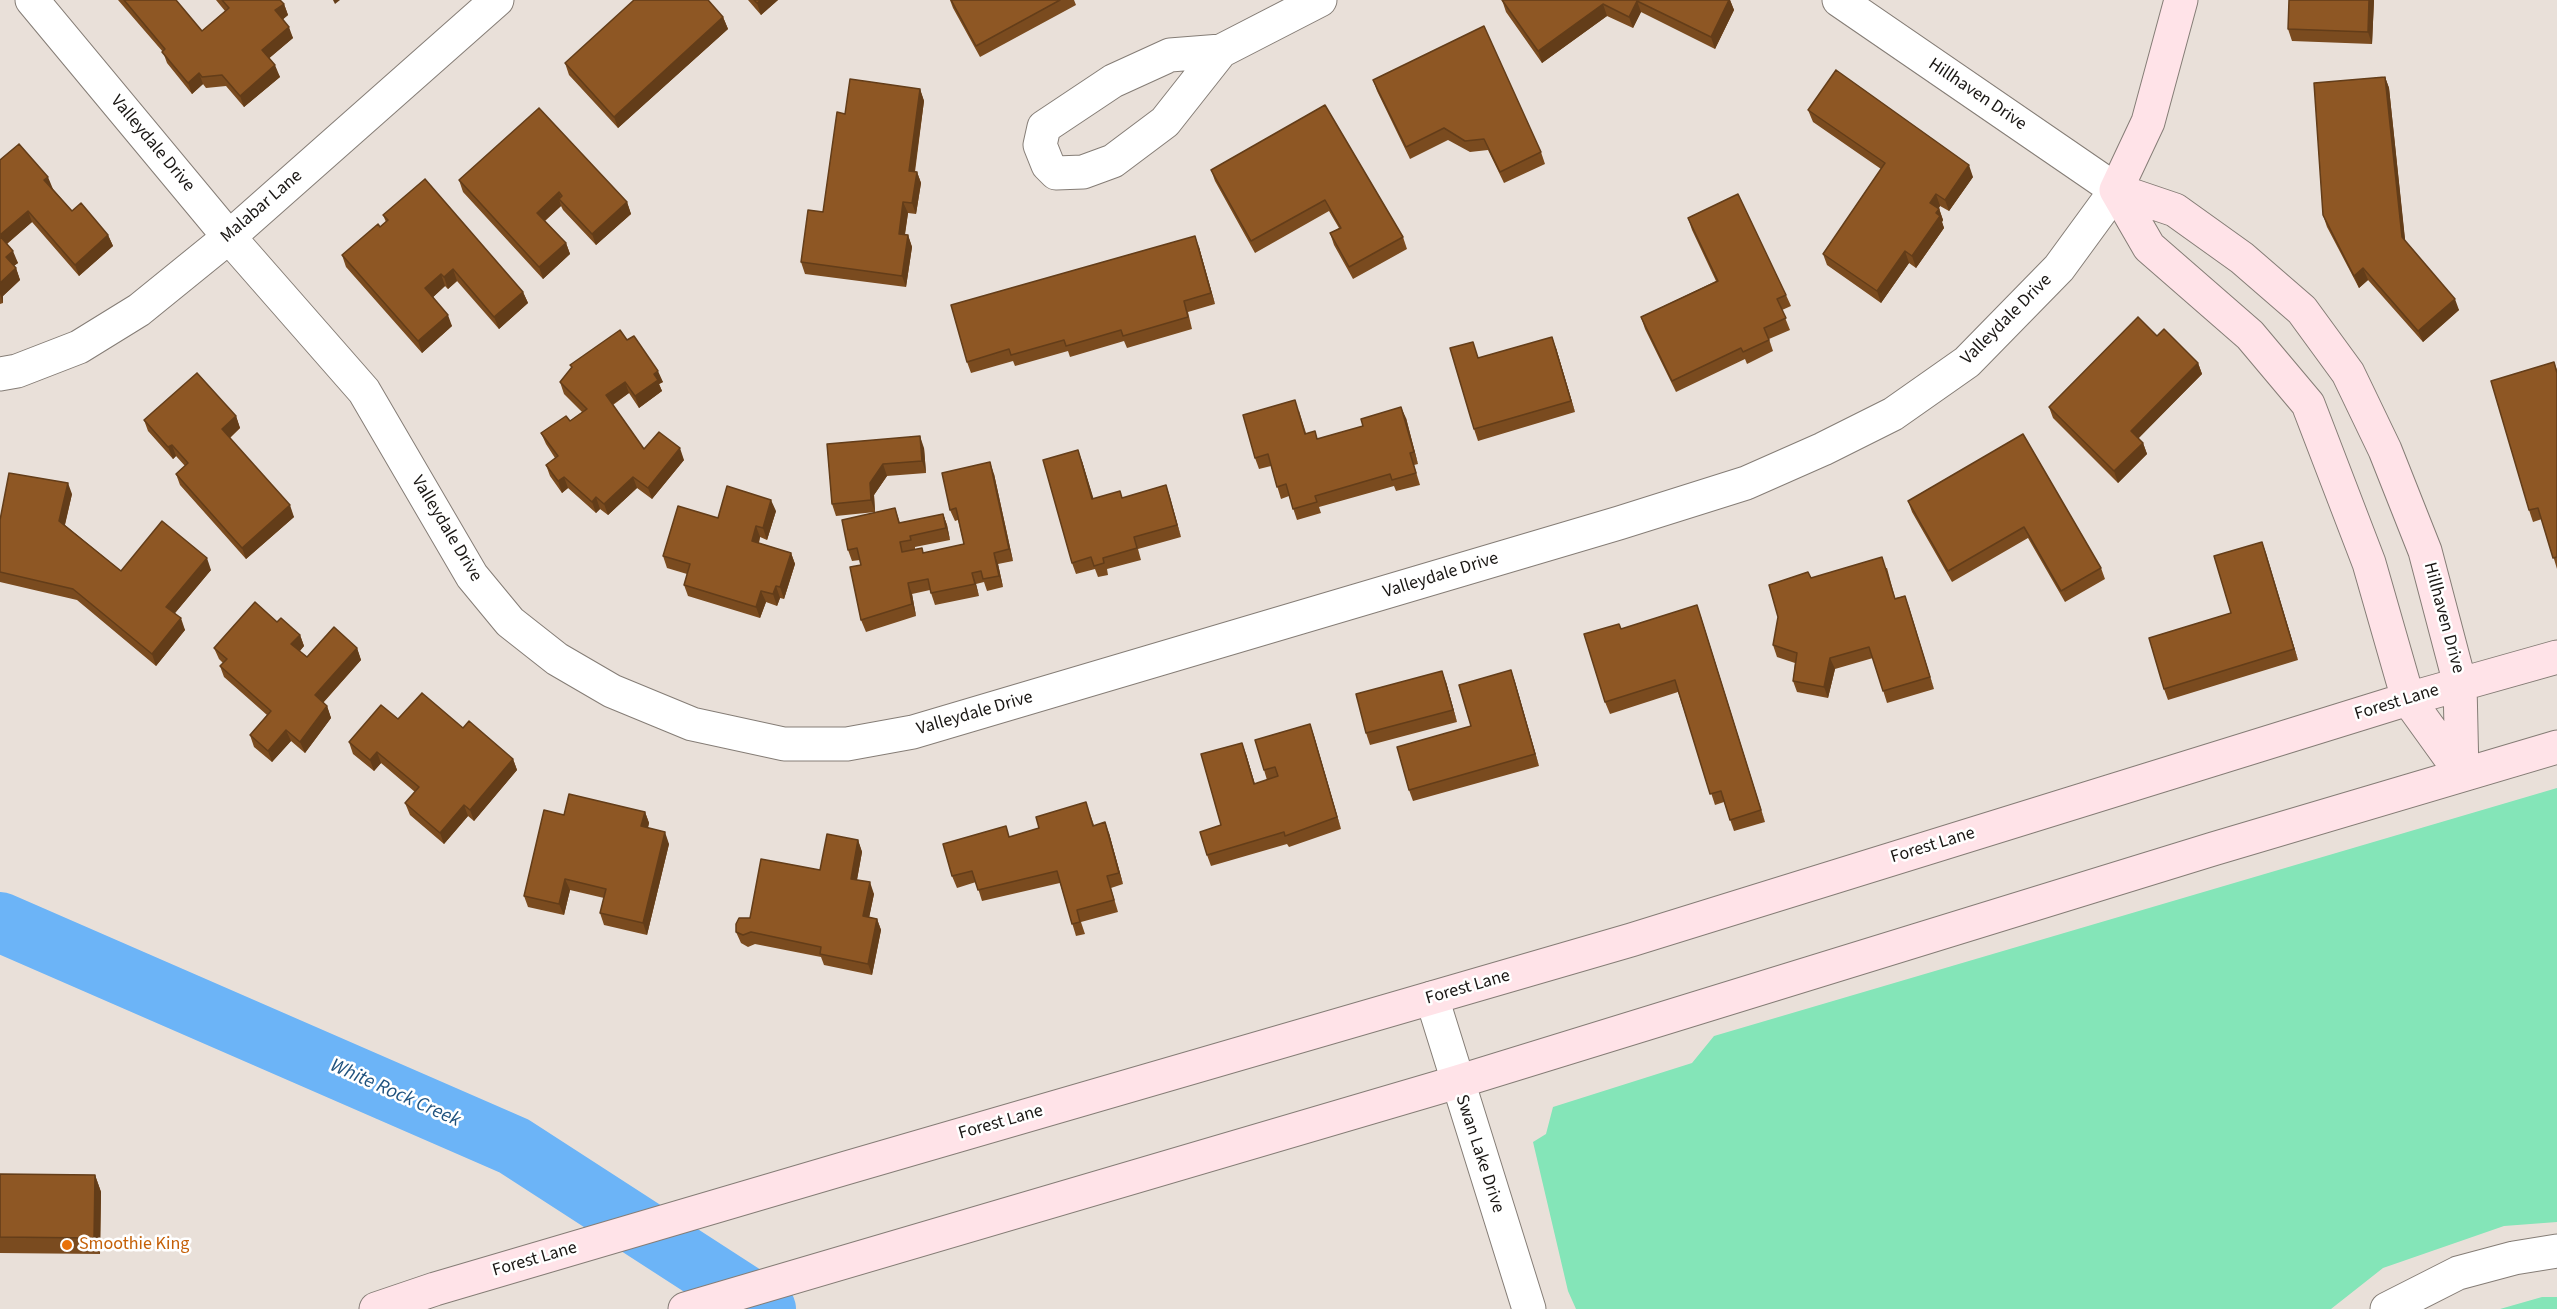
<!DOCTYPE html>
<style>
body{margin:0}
canvas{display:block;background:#e9e0d9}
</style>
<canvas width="2557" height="1309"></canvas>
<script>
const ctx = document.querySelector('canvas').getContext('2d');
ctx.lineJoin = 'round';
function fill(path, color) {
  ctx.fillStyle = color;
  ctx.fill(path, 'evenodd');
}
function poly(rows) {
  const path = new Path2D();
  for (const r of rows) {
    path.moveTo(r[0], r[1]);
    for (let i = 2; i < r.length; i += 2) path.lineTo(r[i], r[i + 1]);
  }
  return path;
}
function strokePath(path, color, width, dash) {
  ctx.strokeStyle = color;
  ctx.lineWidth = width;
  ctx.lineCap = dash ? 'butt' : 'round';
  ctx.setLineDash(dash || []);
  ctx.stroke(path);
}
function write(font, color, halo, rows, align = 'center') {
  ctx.font = font + ' "Source Sans 3",sans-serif';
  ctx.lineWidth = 5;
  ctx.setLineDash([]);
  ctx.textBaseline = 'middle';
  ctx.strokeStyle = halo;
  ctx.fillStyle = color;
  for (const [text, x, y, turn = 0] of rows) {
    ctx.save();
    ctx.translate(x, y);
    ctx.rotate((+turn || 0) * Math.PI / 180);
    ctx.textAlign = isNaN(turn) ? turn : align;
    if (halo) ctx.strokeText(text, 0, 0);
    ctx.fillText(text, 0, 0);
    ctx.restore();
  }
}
fill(poly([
 [2557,788,2557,1222,2504,1226,2383,1268,2331,1309,1576,1309,1568,1291,1533,1142,1546,1134,1553,1107,1692,1063,1714,1036],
 [2542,1297,2557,1297,2557,1309,2500,1309]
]), '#84e5b8');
strokePath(poly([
 [0,922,514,1146,766,1309]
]), '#6cb4f7', 60);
const street = poly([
 [32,0,229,237,364,391,472,576,510,622,557,659,612,691,692,724,784,744,847,744,913,732,1619,523,1746,483,1823,449,1893,414,1967,362,2059,268,2116,190,1839,0],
 [1221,51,1165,122,1113,161,1083,172,1056,173,1048,165,1040,145,1044,127,1113,81,1170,55,1221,51,1320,0],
 [0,374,17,371,79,347,139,310,229,237,497,0],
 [1432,998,1529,1309],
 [2387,1309,2458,1273,2514,1258,2557,1251]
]);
const secondary = poly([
 [2116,190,2175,210,2242,258,2302,310,2348,373,2385,450,2425,551,2460,684,2462,774],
 [2116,190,2149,247,2250,335,2308,404,2369,563,2408,699,2462,774],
 [2116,190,2148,122,2181,0],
 [376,1309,435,1289,846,1168,1631,940,2408,699,2557,657],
 [685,1309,1457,1082,2213,849,2557,747]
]);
strokePath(street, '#857d76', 35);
strokePath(secondary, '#857d76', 35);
strokePath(street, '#fff', 33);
strokePath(secondary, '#ffe3e8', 33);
fill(poly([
 [118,0,176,0,202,31,225,11,216,0,280,0,284,4,288,15,283,19,293,38,269,58,280,77,244,107,226,86,206,88,203,84,192,94,167,63,163,52],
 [748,0,778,0,761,15],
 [950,0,1074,0,1076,5,980,57,953,8],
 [1502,0,1730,0,1734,10,1715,49,1641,12,1633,28,1607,16,1542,63,1506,12],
 [2374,0,2372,44,2292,41,2288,29],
 [723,17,728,29,618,128,569,75,565,63],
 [2385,77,2389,88,2405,241,2459,310,2423,342,2368,280,2359,288,2327,227,2323,215],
 [1373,80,1541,152,1545,164,1504,183,1488,150,1470,152,1448,140,1410,159,1377,91],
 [920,89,924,101,915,172,917,172,921,183,916,214,908,213,905,235,908,235,912,247,906,287,805,274,801,262,823,212,845,114],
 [1325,105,1403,237,1407,249,1353,279,1334,245,1330,233,1339,228,1329,211,1255,253,1215,181,1211,170],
 [1808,110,1973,177,1949,211,1940,206,1939,208,1943,220,1942,222,1944,228,1916,268,1909,263,1881,303,1827,265,1823,254,1881,169,1813,122],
 [0,160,53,189,72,211,108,235,113,246,79,276,32,222,7,244,18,263,14,266,16,268,20,280,3,296,3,303,0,304],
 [459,180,627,202,631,214,596,245,563,210,561,206,545,221,566,243,570,254,543,279,463,192],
 [383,215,523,292,528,303,499,329,457,281,448,289,445,286,433,297,452,326,422,353,346,267,342,255,386,222],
 [1688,218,1786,295,1791,306,1782,310,1790,330,1769,339,1773,351,1747,364,1745,359,1676,392,1645,329,1641,317,1716,281,1692,230],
 [1199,247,1215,304,1188,312,1192,329,1127,348,1124,341,1070,357,1068,351,1015,366,1013,361,971,373,967,362],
 [2157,336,2198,363,2202,374,2138,438,2143,443,2147,454,2118,483,2053,418,2049,407],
 [627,340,663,382,659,384,662,391,639,408,629,393,613,405,644,449,684,460,652,499,637,488,608,515,600,509,596,513,568,488,562,493,550,476,546,465,555,458,546,444,541,433,570,421,582,412,564,394,560,382,572,368,570,365],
 [1556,348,1575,412,1478,441,1474,429,1479,358],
 [2554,362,2557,370,2557,569,2542,519,2533,522,2529,510],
 [1299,411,1306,433,1318,439,1406,418,1418,464,1414,465,1420,485,1396,491,1394,486,1319,507,1321,513,1297,520,1289,496,1281,499,1271,466,1259,469,1255,458],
 [236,416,240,428,230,438,294,517,246,559,180,485,176,474,185,466,176,456,173,459,148,431,144,420],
 [2023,434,2101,568,2105,579,2065,602,2028,538,1952,582,1912,512,1908,501],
 [827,444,924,448,926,473,887,476,874,495,875,512,836,516,832,504],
 [1082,461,1093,498,1122,498,1166,485,1181,537,1138,549,1141,560,1107,569,1108,575,1098,577,1095,569,1076,574,1072,563],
 [994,474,1013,561,998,564,1003,587,987,591,984,582,976,584,979,596,935,605,930,590,912,594,916,616,866,632,861,620,861,565,860,560,852,561,848,550,895,508,900,523,943,514,947,525,950,540,915,547,915,549,924,553,964,544,958,520,955,521,950,510],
 [72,494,65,525,121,571,211,570,175,613,185,630,156,666,77,600,0,582,0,520],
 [776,511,767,540,760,537,759,543,791,553,795,564,784,599,780,598,777,606,766,602,760,618,688,596,684,585,687,574,667,568,663,556,718,518],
 [2262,542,2298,660,2168,700,2164,689,2231,613],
 [1887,568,1895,598,1905,596,1934,689,1887,703,1873,658,1835,669,1828,698,1797,692,1793,681,1795,663,1777,657,1773,645,1811,578],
 [1701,617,1765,822,1734,831,1724,802,1715,805,1678,692,1610,714,1605,702,1621,629],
 [277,622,300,635,304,646,300,651,307,657,357,648,361,660,323,703,327,706,331,718,305,753,291,741,272,762,254,747,250,735,267,715,224,677,220,666,223,663,219,659,214,648],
 [1511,670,1515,682,1539,766,1413,801,1409,790,1471,726],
 [1446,682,1457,722,1370,745,1366,733],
 [398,719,463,728,513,759,517,770,474,821,468,816,444,844,410,815,405,803,415,792,381,763,374,771,353,754,349,742],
 [1310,724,1314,736,1341,829,1289,847,1287,844,1211,866,1207,855,1221,825,1246,754,1255,784,1267,780,1264,770],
 [645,812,649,823,648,828,669,844,647,935,604,925,600,913,604,898,570,890,564,915,528,907,524,896,564,815],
 [1090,814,1094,825,1109,833,1123,884,1111,888,1118,912,1081,922,1085,934,1076,936,1060,883,982,901,976,882,957,888,952,876,1010,837],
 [858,840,862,852,857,880,874,894,869,917,877,919,881,930,872,975,824,965,821,957,755,944,748,947,741,943,736,932,750,918,820,870],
 [0,1174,95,1175,101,1192,100,1254,0,1253]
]), '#7a4b1f');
fill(poly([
 [333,0,340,0,335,4],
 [761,0,778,0,761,15,757,3],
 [1729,0,1730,0,1734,10,1715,49,1711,37],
 [2369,0,2374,0,2372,44,2368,32],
 [1637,1,1641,12,1633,28,1629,17],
 [284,4,288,15,280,22,275,10],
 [1603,4,1607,16,1542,63,1538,51],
 [723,17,728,29,618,128,614,117],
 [289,27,293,38,266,61,262,50],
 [275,65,280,77,244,107,240,96],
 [199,73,203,84,192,94,188,83],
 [2385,77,2389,88,2406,248,2402,237],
 [920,89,924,101,913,182,909,171],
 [1969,165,1973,177,1949,211,1945,200],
 [917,172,921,183,916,214,912,203],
 [48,177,53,189,49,192,44,180],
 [559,192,563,204,559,199,561,206,541,224,537,213],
 [1936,194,1940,206,1935,214,1930,203],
 [627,202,631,214,596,245,592,234],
 [903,202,908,213,903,245,899,234],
 [1939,209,1943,220,1942,222,1944,228,1916,268,1912,256,1936,213],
 [28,211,32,222,4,246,0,235],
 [108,235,113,246,79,276,75,265],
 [908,235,912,247,906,287,902,276],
 [1195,236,1199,247,1215,304,1211,293],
 [566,243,570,254,543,279,539,267],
 [13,251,18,263,10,268,6,257],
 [1905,251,1909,263,1881,303,1877,291],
 [16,268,20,280,3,296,3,303,0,294,0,283],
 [2363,268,2368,280,2359,288,2354,276],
 [453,269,457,281,448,289,444,277],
 [441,274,445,286,430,300,425,288],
 [523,292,528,303,499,329,494,317],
 [2455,299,2459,310,2423,342,2418,331],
 [448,315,452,326,422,353,418,341],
 [1552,337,1556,348,1575,412,1571,401],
 [2198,363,2202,374,2135,442,2131,431],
 [658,371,663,382,659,384,662,391,639,408,635,396,654,374],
 [625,382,629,393,610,406,606,395],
 [1401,407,1406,418,1418,464,1414,452],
 [236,416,240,428,226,441,222,429],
 [920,436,924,448,926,473,922,461],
 [2143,443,2147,454,2118,483,2114,471],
 [172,445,176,456,173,459,168,447],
 [680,448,684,460,652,499,648,488],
 [1078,450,1082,461,1097,510,1092,499],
 [990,462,994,474,1013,561,1009,549],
 [883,464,887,476,874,495,875,512,871,500,870,483],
 [564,477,568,488,562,493,558,481],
 [633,477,637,488,608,515,604,504],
 [68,483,72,494,63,532,59,521],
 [1166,485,1170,497,1181,537,1177,525],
 [596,497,600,509,596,513,592,502],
 [771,500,776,511,767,540,763,528],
 [290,505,294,517,246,559,242,548],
 [943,514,947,525,950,540,946,528],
 [756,526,760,537,756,553,752,541],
 [2262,542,2266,553,2298,660,2294,649],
 [791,553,795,564,784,599,780,587],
 [994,553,998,564,1003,587,999,576],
 [207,558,211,570,170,619,166,607],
 [972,573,976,584,979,596,975,584],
 [908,583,912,594,916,616,912,604],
 [776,586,780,598,777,606,773,594],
 [761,591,766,602,760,618,756,607],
 [1905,596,1909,607,1934,689,1930,677],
 [1697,605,1701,617,1765,822,1761,810],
 [181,618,185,630,156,666,152,654],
 [300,635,304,646,296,655,291,644],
 [357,648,361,660,319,707,315,695],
 [1830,658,1835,669,1828,698,1824,687],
 [1511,670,1515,682,1539,766,1535,754],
 [1442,671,1446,682,1457,722,1453,710],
 [327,706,331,718,305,753,300,742],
 [1310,724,1314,736,1341,829,1337,817],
 [286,730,291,741,272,762,268,751],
 [1242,743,1246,754,1258,795,1254,784],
 [377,752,381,763,374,771,370,760],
 [513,759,517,770,474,821,470,810],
 [464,805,468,816,444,844,440,833],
 [645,812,649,823,645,838,641,826],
 [1105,822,1109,833,1123,884,1119,873],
 [665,832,669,844,647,935,643,923],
 [858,840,862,852,855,890,851,879],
 [565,879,570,890,564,915,559,904],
 [870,882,874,894,867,928,863,916],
 [877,919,881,930,872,975,868,964],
 [95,1175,101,1192,100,1254,94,1238]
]), '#633d19');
const building = poly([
 [124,0,176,0,202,31,229,8,222,0,280,0,284,4,275,10,289,27,262,50,275,65,240,96,222,75,202,77,199,73,188,83,162,52,165,49,124,0],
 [634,0,708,0,723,17,614,117,565,63,634,0],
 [754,0,761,0,757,3,754,0],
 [951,0,1060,0,976,46,951,0],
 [1502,0,1729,0,1711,37,1637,1,1629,17,1603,4,1538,51,1502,0],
 [2289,0,2369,0,2368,32,2288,29,2289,0],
 [1484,26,1541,152,1500,172,1484,139,1465,141,1444,128,1406,147,1373,80,1484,26],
 [1836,70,1969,165,1945,200,1936,194,1930,203,1939,209,1936,213,1940,216,1912,256,1905,251,1877,291,1823,254,1885,163,1808,110,1836,70],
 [2385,77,2402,237,2455,299,2418,331,2363,268,2354,276,2323,215,2314,83,2385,77],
 [850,79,920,89,909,171,917,172,912,203,903,202,899,234,908,235,902,276,801,262,808,210,823,212,837,112,845,114,850,79],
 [1325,105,1403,237,1349,267,1330,233,1341,228,1325,200,1251,241,1211,170,1325,105],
 [539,108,627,202,592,234,559,199,562,196,559,192,537,213,566,243,539,267,459,180,539,108],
 [19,144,48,177,44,180,72,211,81,203,108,235,75,265,28,211,0,235,0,160,19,144],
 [425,179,523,292,494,317,453,269,444,277,441,274,425,288,448,315,418,341,342,255,378,224,380,227,388,220,383,215,425,179],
 [1738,194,1786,295,1777,299,1786,318,1764,328,1769,340,1743,352,1741,348,1672,381,1641,317,1718,281,1688,218,1738,194],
 [0,236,13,251,6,257,16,268,0,283,0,236],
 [1195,236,1211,293,1184,301,1188,317,1123,336,1121,330,1066,346,1064,340,1011,355,1009,349,967,362,951,305,1195,236],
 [2138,317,2157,336,2164,329,2198,363,2131,431,2143,443,2114,471,2049,407,2138,317],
 [620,330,627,340,634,336,658,371,654,374,658,380,635,396,625,382,606,395,644,449,659,432,680,448,648,488,633,477,604,504,596,497,592,502,564,477,558,481,546,465,558,456,541,433,566,416,570,421,587,409,560,382,572,367,570,365,620,330],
 [1552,337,1571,401,1474,429,1450,348,1473,342,1478,358,1552,337],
 [2554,362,2557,373,2557,557,2553,558,2538,508,2529,510,2491,381,2554,362],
 [197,373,236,416,222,429,290,505,242,548,176,474,188,463,172,445,168,447,144,420,197,373],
 [1295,400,1305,434,1315,431,1317,439,1363,426,1361,419,1401,407,1414,452,1410,453,1416,473,1392,480,1390,474,1315,496,1317,502,1293,509,1286,484,1277,487,1268,454,1255,458,1243,415,1295,400],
 [2023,434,2101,568,2061,591,2024,527,1948,571,1908,501,2023,434],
 [920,436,922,461,883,464,870,483,871,500,832,504,827,444,920,436],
 [1078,450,1092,499,1120,491,1122,498,1166,485,1177,525,1134,537,1137,548,1103,558,1104,563,1094,566,1091,557,1072,563,1043,460,1078,450],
 [990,462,1009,549,994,553,999,576,983,579,981,571,972,573,975,584,931,593,928,579,908,583,912,604,861,620,850,567,861,565,857,548,848,550,842,520,895,508,899,523,943,514,946,528,910,536,911,540,900,542,902,552,922,548,923,553,964,544,956,508,950,510,942,473,990,462],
 [9,473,68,483,59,521,121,571,162,521,207,558,166,607,181,618,152,654,73,589,0,572,0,520,9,473],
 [727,486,771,500,763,528,756,526,752,541,791,553,780,587,776,586,773,594,761,591,756,607,684,585,690,564,663,556,678,506,718,518,727,486],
 [2262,542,2294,649,2164,689,2149,638,2231,613,2214,556,2262,542],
 [1882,557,1895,599,1905,596,1930,677,1883,691,1869,647,1830,658,1824,687,1793,681,1797,653,1773,645,1778,617,1769,585,1808,572,1811,578,1882,557],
 [255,602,277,622,281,618,300,635,291,644,307,657,334,627,357,648,315,695,327,706,300,742,286,730,268,751,250,735,271,711,220,666,227,659,214,648,255,602],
 [1697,605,1761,810,1730,820,1721,791,1710,794,1675,680,1605,702,1584,634,1619,624,1621,629,1697,605],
 [1511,670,1535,754,1409,790,1397,747,1471,726,1459,685,1511,670],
 [1442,671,1453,710,1366,733,1356,694,1442,671],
 [422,693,463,728,469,721,513,759,470,810,464,805,440,833,405,803,419,787,377,752,370,760,349,742,381,705,398,719,422,693],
 [1310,724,1337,817,1285,836,1284,832,1207,855,1200,832,1221,825,1201,754,1242,743,1254,784,1278,776,1275,767,1264,770,1255,740,1310,724],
 [569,794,645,812,641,826,665,832,643,923,600,913,606,889,565,879,559,904,524,896,544,810,564,815,569,794],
 [1086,802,1093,826,1105,822,1119,873,1107,876,1114,900,1077,910,1080,922,1072,924,1057,871,978,890,972,871,952,876,943,844,1006,826,1009,837,1039,828,1036,817,1086,802],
 [827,834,858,840,851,879,870,882,863,916,877,919,868,964,820,954,821,947,751,932,743,935,736,932,736,924,739,918,750,918,761,859,820,870,827,834],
 [0,1174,95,1175,94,1238,0,1237,0,1174]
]);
fill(building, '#8e5724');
strokePath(building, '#633d19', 1.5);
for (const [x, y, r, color] of [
 [67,1245,6,"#e8710a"]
]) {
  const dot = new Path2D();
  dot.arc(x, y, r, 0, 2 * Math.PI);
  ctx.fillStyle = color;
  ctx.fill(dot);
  strokePath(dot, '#fff', 2);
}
write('18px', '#1a1714', '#fff', [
 ["Hillhaven Drive",1977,95,34],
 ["Valleydale Drive",152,144,50],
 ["Malabar Lane",262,207,-41],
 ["Valleydale Drive",2007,320,-45],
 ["Valleydale Drive",446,529,59],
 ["Valleydale Drive",1441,576,-17],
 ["Hillhaven Drive",2443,618,75],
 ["Forest Lane",2397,703,-17],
 ["Valleydale Drive",975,714,-16],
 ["Forest Lane",1933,846,-17],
 ["Forest Lane",1468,988,-16],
 ["Forest Lane",1001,1123,-16],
 ["Swan Lake Drive",1479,1154,72],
 ["Forest Lane",535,1260,-16]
]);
write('18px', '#c56008', '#fff', [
 ["Smoothie King",79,1245]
], 'left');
write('italic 20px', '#1f527e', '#fff', [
 ["White Rock Creek",395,1094,24]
]);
</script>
